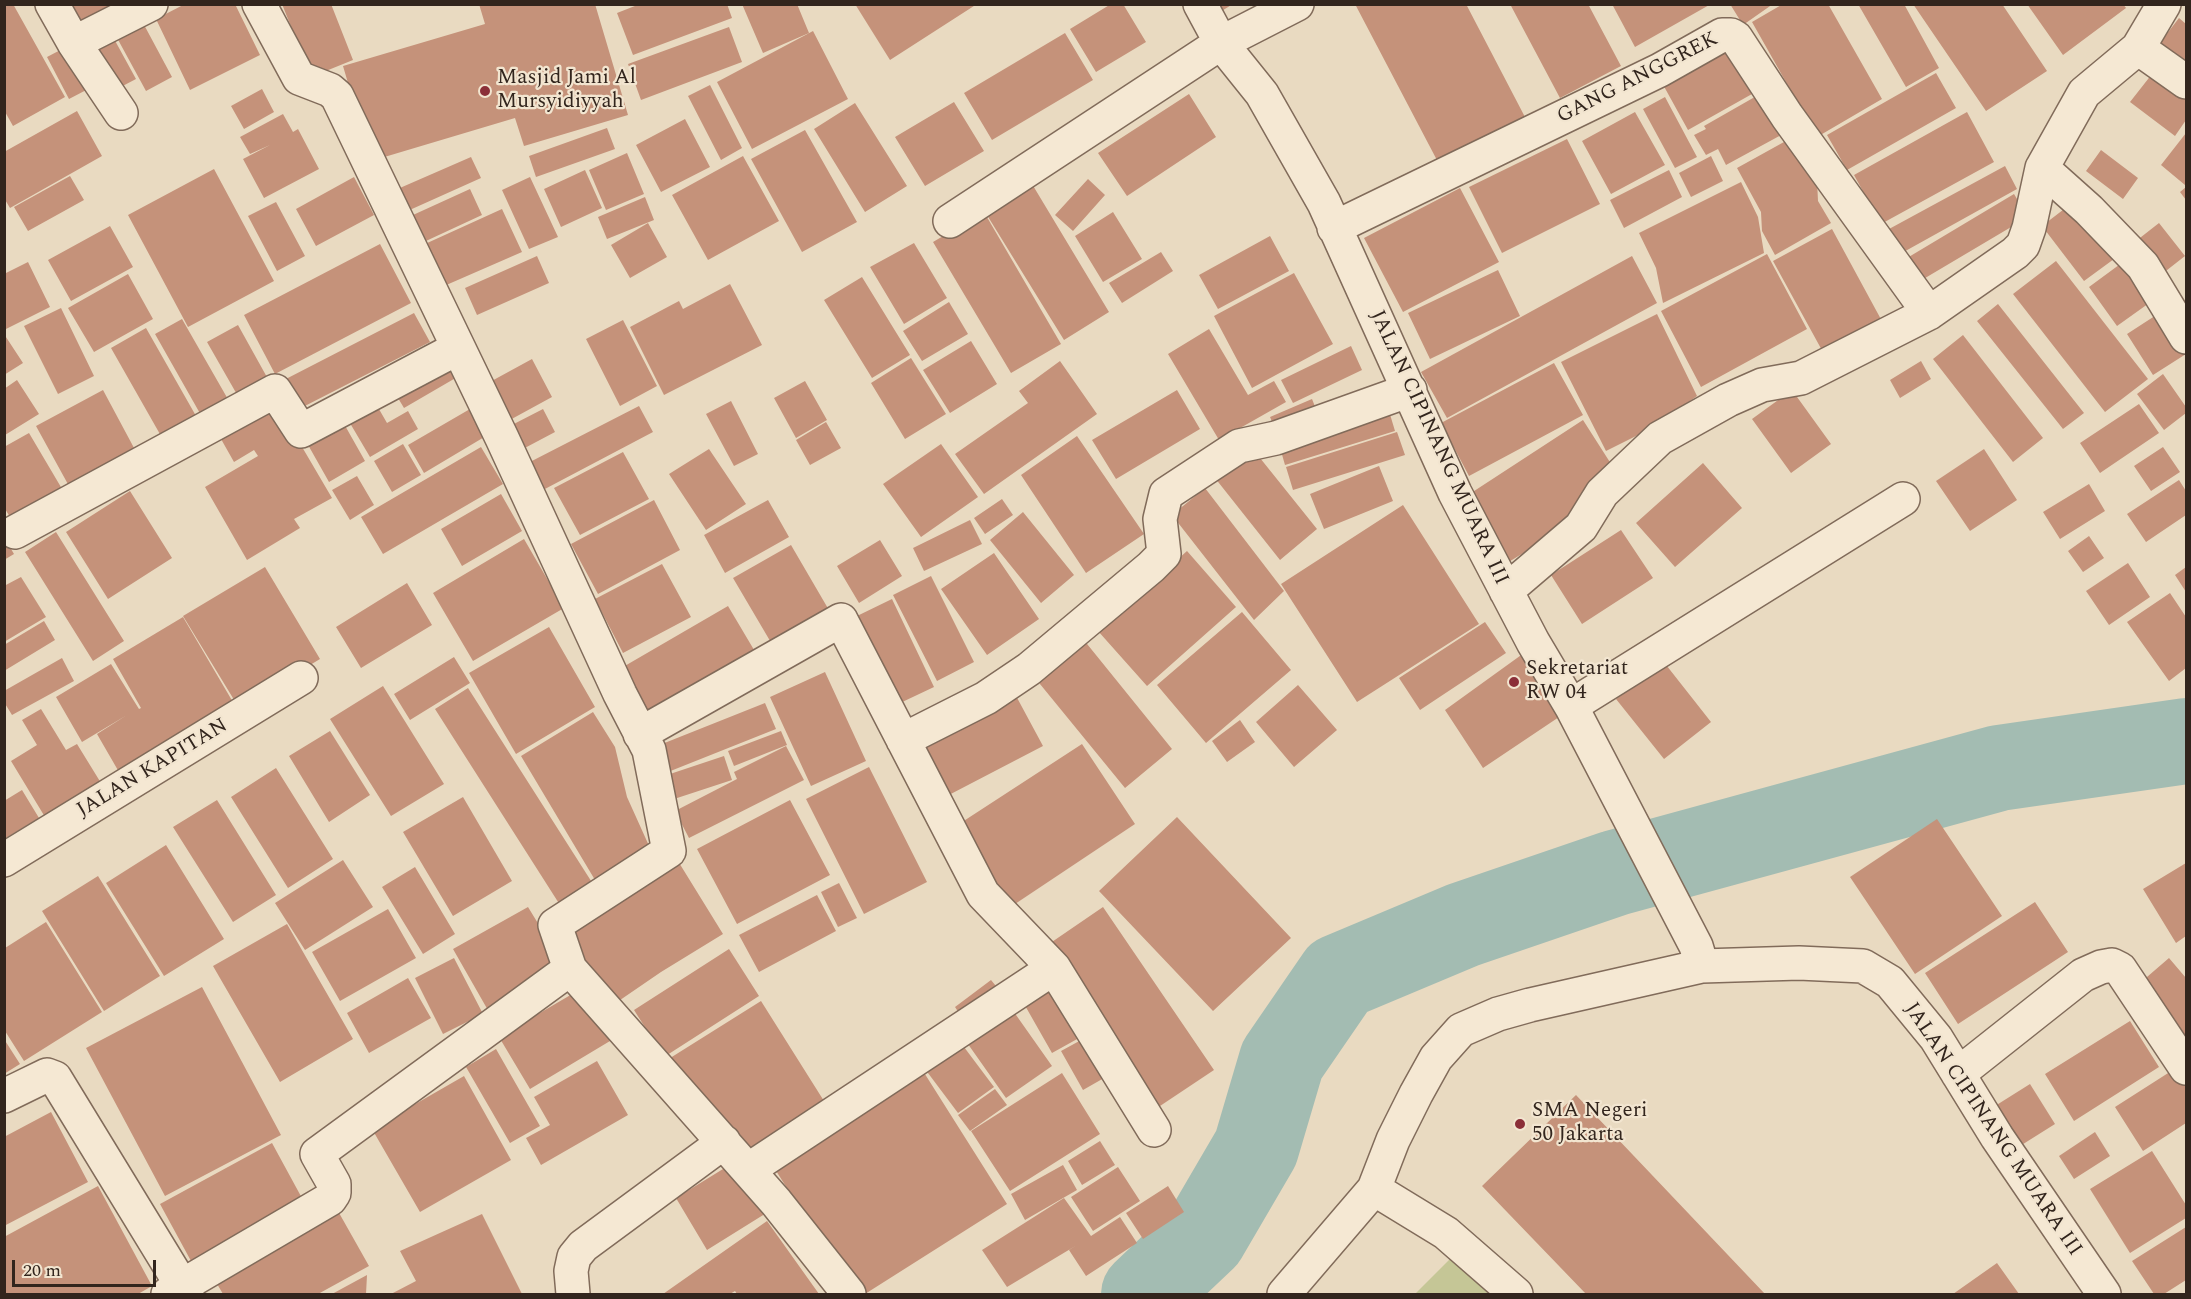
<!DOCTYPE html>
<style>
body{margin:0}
#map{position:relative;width:2191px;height:1299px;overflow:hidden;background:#e9dac1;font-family:Spectral,serif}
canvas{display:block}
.frame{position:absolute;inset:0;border:6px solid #32251d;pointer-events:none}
.scale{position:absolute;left:12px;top:1260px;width:144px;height:27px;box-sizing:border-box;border:3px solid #32251d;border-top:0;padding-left:8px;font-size:18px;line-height:21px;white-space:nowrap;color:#32251d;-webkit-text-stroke:4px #f2e5d0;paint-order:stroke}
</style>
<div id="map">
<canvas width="2191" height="1299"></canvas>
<div class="frame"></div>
<div class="scale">20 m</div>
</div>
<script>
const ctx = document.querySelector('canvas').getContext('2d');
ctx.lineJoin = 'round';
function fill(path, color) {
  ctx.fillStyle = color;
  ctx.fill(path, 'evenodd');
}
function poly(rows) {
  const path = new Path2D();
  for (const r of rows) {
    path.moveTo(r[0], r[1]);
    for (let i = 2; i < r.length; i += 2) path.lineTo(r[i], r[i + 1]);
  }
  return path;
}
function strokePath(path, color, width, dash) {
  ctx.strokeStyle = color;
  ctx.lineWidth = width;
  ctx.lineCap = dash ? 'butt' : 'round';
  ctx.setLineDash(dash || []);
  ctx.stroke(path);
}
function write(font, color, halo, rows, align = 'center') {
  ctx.font = font + ' Spectral,serif';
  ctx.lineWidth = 4.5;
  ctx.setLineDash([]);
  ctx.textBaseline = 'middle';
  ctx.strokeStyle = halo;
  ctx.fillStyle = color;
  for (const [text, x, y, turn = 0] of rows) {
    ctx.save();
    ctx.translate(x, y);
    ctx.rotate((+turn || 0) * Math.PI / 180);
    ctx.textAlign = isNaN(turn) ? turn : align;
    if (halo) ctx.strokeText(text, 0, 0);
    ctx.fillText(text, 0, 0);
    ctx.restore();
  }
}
fill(poly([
 [1454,1255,1493,1294,1415,1294]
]), '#c5c696');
strokePath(poly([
 [1144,1294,1204,1237,1256,1148,1282,1060,1339,977,1463,925,1615,873,1999,768,2186,741]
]), '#a3bcb2', 86);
fill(poly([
 [7,4,13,4,65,97,13,126,4,110,4,6],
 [63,4,131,4,75,31],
 [185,4,235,4,260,55,190,90,156,19],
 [282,4,331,4,353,60,311,77],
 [479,4,595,4,628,115,524,146,515,118,371,161,343,66,485,24],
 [640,4,727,4,732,18,633,55,617,13],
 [742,4,797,4,809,33,763,53],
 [855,4,977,4,890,60],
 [1111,4,1123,4,1146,42,1096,72,1070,29],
 [1216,4,1233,4,1220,12],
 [1355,4,1466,4,1526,119,1439,164],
 [1510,4,1588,4,1621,66,1560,98],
 [1612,4,1711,4,1635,47],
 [1730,4,1773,4,1743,25],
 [1783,4,1828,4,1882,99,1817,137,1752,22],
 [1858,4,1904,4,1939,68,1906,87],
 [1913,4,2002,4,2047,71,1986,111],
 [2027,4,2123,4,2126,8,2063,55],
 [2179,18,2186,24,2186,65,2159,44],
 [142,21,172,77,146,91,116,36],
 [729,27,742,62,641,100,628,64],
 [813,31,848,99,752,149,717,82],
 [1065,33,1093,80,992,140,964,93],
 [113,37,136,79,115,90,93,48],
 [70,45,92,87,69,99,47,57],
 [1725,45,1752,94,1688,130,1661,81],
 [1936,73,1956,108,1847,170,1827,135],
 [2152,74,2186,100,2186,120,2175,136,2130,102],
 [710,85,742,148,721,160,688,96],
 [262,89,274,112,244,129,231,106],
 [1189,94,1216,137,1127,196,1098,153],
 [1760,94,1783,134,1726,165,1718,149,1706,155,1694,135,1706,129,1704,126],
 [1665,97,1697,157,1675,168,1643,109],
 [954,102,984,151,925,186,895,137],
 [855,103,907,186,865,212,814,129],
 [77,111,102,156,10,208,4,198,4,152],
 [1635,112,1665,165,1611,194,1582,141],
 [1967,112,1994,162,1881,224,1854,175],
 [283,114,293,132,298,129,319,169,264,198,243,159,270,145,250,154,240,137],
 [685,119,710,167,661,192,636,145],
 [607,128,615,149,536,177,529,156],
 [805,130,857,222,802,252,751,159],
 [2186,133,2186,183,2185,185,2161,165],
 [1793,137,1817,180,1818,201,1831,223,1775,255,1762,231,1761,212,1737,168],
 [1567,139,1600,204,1502,253,1469,187],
 [2101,150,2138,178,2123,199,2086,171],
 [627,153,644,194,606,210,589,170],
 [743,156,779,221,708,260,672,195],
 [1711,156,1723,181,1691,197,1679,173],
 [471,157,481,178,403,213,393,191],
 [2005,166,2017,189,1891,259,1878,235],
 [214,169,274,281,188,327,128,215],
 [585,170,602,208,561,227,544,189],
 [1669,170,1682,197,1624,228,1610,200],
 [70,176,84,200,28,231,14,207],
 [354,177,374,215,316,246,296,209],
 [530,177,558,237,529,249,502,190],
 [1029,179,1109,312,1064,340,982,207],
 [1088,179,1105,195,1073,231,1055,215],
 [1741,182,1758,217,1764,253,1663,303,1656,268,1639,233],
 [2186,187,2186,200,2180,192],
 [1460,188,1499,262,1403,312,1364,238],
 [470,189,482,215,413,247,402,220],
 [2014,194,2028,217,1910,287,1897,264],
 [645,197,654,220,607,239,598,217],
 [276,202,305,256,277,271,248,216],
 [2072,203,2114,259,2084,281,2042,226],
 [502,209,522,252,444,286,425,244],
 [984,212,1061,344,1011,373,933,242],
 [1113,212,1142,259,1103,282,1075,236],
 [648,223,667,257,630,278,611,245],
 [2159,223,2185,256,2162,274,2136,241],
 [110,226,133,267,71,301,48,260],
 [1832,229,1883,323,1824,354,1773,261],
 [1270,236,1289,271,1218,309,1199,275],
 [914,243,947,298,904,324,870,267],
 [380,244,411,303,275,374,244,315],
 [1161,252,1173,271,1122,303,1109,283],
 [1767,254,1807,329,1701,387,1661,311],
 [537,256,549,283,477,315,465,288],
 [1632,256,1657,303,1447,418,1421,372],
 [2056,261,2148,379,2105,412,2013,294],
 [28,262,50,307,6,329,4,274],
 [2123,262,2152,301,2117,326,2089,287],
 [1498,270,1520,316,1430,359,1408,313],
 [1294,273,1333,344,1252,388,1214,316],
 [128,274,153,319,94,352,68,308],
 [862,277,910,355,872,378,824,300],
 [730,284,762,345,664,395,630,327,679,301,683,309],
 [949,302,968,334,922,361,903,331],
 [1998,304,2084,413,2063,429,1977,321],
 [61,308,94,376,58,394,24,326],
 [2164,310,2186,346,2186,354,2153,375,2127,334],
 [414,313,430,342,297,410,282,381],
 [1657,314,1697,396,1652,428,1606,451,1561,362],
 [182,319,233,408,206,424,155,334],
 [623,320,657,386,620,406,586,339],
 [238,325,273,388,243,405,207,342],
 [146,328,200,423,165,443,111,348],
 [1209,329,1248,395,1274,381,1286,402,1219,440,1168,354],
 [4,334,23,363,4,375],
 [1963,335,2043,438,2013,462,1933,359],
 [971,341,997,384,950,413,923,370],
 [1351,346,1362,370,1293,403,1281,380],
 [448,355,459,376,404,408,392,388],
 [911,358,946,414,905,439,871,383],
 [532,359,552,397,508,421,488,383],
 [1060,361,1097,414,984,494,955,454,1028,403,1019,391],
 [1921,361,1931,379,1900,398,1890,380],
 [1554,363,1583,415,1469,476,1441,423],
 [2163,374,2186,407,2186,413,2164,430,2137,394],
 [17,380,39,414,5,435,4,389],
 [805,381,827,420,796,438,774,398],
 [103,390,141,461,75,497,36,426],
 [1177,390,1200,429,1116,479,1092,440],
 [1792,390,1831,444,1791,473,1752,419],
 [372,397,387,423,408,411,418,429,370,457,344,413],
 [1312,399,1318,414,1276,431,1270,417],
 [731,401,758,454,734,466,706,414],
 [2139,404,2159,433,2100,473,2080,443],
 [278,406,332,498,294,519,300,528,247,560,205,487,258,456,254,450,234,462,221,439],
 [639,406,653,432,543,490,528,463],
 [470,409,486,436,424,473,408,445],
 [543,409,555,432,521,450,508,427],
 [1389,411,1395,431,1285,465,1279,444],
 [339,415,365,461,329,482,303,436],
 [1583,420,1613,467,1574,522,1507,563,1468,495],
 [826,422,841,448,810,465,796,440],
 [1397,432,1405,455,1293,490,1286,467],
 [29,433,68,499,17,529,4,507,4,447],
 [1077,436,1144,534,1086,573,1021,475],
 [403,444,421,475,392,492,374,461],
 [941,444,978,497,921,537,883,484],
 [481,447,503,484,383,554,361,517],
 [2163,447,2180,472,2151,491,2134,466],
 [1252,448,1317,529,1280,560,1215,478],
 [709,449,746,504,706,530,669,474],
 [1984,449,2017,500,1970,531,1936,481],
 [623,452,649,499,580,535,554,488],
 [1703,463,1742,508,1675,567,1636,523],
 [1379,466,1393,501,1324,529,1310,494],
 [357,476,374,505,350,520,332,490],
 [2179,480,2186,491,2186,515,2146,542,2127,514],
 [2089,484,2105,511,2060,539,2043,512],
 [1205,488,1284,591,1254,620,1172,515],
 [130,491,172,558,108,599,66,532],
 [501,494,522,531,462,566,441,529],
 [1002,499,1013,515,985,534,974,518],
 [654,500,680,550,598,594,571,544],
 [768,500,789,537,725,573,704,535],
 [1403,505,1479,624,1357,702,1281,584],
 [1023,512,1074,575,1041,603,990,540],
 [970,520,982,544,924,571,913,548],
 [1621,530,1653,578,1582,624,1551,575],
 [56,532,124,641,93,661,25,552],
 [2089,536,2104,558,2083,572,2068,551],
 [4,537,14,554,4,560],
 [524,539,564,608,473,661,433,593],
 [880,540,902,576,859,603,837,566],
 [791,545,833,617,776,651,733,578],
 [1187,551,1236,607,1147,686,1098,631],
 [994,553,1039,619,987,655,941,589],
 [2128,563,2150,597,2109,625,2086,591],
 [662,564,691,617,623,653,595,599],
 [265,567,320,659,239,708,183,616],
 [2186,567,2186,592,2175,575],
 [931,576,974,662,937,681,893,595],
 [21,577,46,617,4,642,4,586],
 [407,583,432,625,361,668,336,627],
 [2170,593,2186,617,2186,668,2169,681,2127,622],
 [892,599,934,687,898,704,857,616],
 [728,606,760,660,654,721,623,667],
 [1242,612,1291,670,1206,743,1157,685],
 [183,617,237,709,123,779,97,734,127,715,82,742,56,697,111,664,139,709,141,708,113,659],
 [44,621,55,640,4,671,4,645],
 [1485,622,1506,653,1420,710,1399,678],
 [549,627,595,707,516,754,469,673],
 [1079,634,1172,749,1125,788,1031,673],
 [1524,653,1565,713,1483,768,1445,710],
 [454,657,470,683,410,720,394,694],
 [62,658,74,681,12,715,4,702,4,691],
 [1663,661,1711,722,1664,759,1616,699],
 [825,672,866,761,811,786,770,697],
 [1298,685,1337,730,1294,767,1256,722],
 [383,686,444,784,391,816,330,719],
 [468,688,593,884,560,905,435,709],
 [1015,694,1043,746,945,797,918,744],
 [765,703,776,729,668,772,657,746],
 [41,709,66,750,77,744,101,783,45,817,11,761,37,745,22,720],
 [593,712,615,747,627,797,650,848,595,880,521,756],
 [1240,720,1255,742,1227,762,1212,741],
 [330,731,370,795,329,822,289,756],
 [781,731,787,745,734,766,728,751],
 [1082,744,1135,824,1009,908,956,826],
 [786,746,804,780,689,838,675,811,737,779,734,772],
 [724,756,732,780,668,801,661,777],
 [869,767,927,882,864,914,806,799],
 [276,768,333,859,288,888,231,797],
 [22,790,39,818,4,839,4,801],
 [463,797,512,881,453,916,403,832],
 [217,800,276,895,233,922,173,827],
 [790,800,830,875,737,924,697,849],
 [1177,817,1291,938,1213,1011,1099,891],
 [1937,819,2002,916,1915,974,1850,877],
 [166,845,224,939,164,976,106,883],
 [673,853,723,934,661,972,607,1009,558,929],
 [343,860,373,907,305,950,275,903],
 [2186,863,2186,936,2176,943,2143,889],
 [415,867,455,934,423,954,382,887],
 [98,876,160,976,104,1011,42,911],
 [839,883,857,918,838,927,821,892],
 [817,895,836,931,759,972,739,935],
 [2035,902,2068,952,1958,1024,1925,973],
 [528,907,564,966,493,1019,453,949],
 [1103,907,1214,1070,1157,1108,1046,946],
 [388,909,416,958,340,1001,312,952],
 [46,922,102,1012,24,1061,5,1031,5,948],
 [287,924,353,1039,280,1082,213,966],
 [729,949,759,996,664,1057,634,1010],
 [454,958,483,1014,443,1034,415,978],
 [2169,958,2186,978,2186,1038,2140,983],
 [408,978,431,1018,369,1053,347,1013],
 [1046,979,1079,1038,1052,1053,1019,995],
 [991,980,1000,991,963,1019,955,1007],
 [202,987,281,1135,165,1196,86,1048],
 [579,990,610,1041,530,1089,499,1037],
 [761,1001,829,1109,743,1160,667,1060],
 [1009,1005,1052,1066,1006,1098,963,1037],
 [2130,1021,2159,1067,2074,1121,2045,1074],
 [4,1039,20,1064,4,1074],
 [958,1039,994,1087,958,1113,922,1065],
 [1083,1039,1104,1078,1083,1090,1061,1051],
 [496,1049,540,1126,510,1143,466,1067],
 [597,1061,628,1115,541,1165,526,1138,550,1125,534,1097],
 [2176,1068,2186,1084,2186,1123,2143,1151,2115,1107],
 [923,1071,1007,1204,865,1294,854,1294,773,1166],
 [1062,1073,1100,1134,1010,1191,971,1131],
 [464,1076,511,1160,420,1212,372,1129],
 [2030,1084,2055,1124,2020,1146,1995,1106],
 [995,1089,1007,1105,970,1131,958,1115],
 [1576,1095,1765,1294,1586,1294,1482,1186],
 [51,1112,88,1182,4,1226,4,1137],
 [2095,1132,2110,1156,2074,1179,2059,1156],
 [1100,1141,1115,1165,1082,1185,1068,1161],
 [272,1143,303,1200,191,1261,160,1204],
 [2152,1151,2186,1205,2186,1218,2130,1253,2090,1189],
 [736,1161,768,1212,707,1250,676,1198],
 [1063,1165,1077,1190,1025,1220,1011,1194],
 [1118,1167,1140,1201,1093,1231,1071,1197],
 [98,1186,152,1286,138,1294,4,1294,4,1237],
 [1168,1186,1184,1212,1143,1239,1126,1213],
 [1064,1198,1091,1236,1120,1217,1137,1243,1086,1276,1069,1250,1077,1245,1007,1287,982,1250],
 [334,1204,369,1266,318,1294,223,1294,210,1272],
 [482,1214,522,1294,391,1294,416,1281,400,1251],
 [767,1221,819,1294,737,1294,735,1291,730,1294,663,1294],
 [2186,1227,2186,1280,2164,1294,2154,1294,2132,1261],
 [1997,1263,2019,1294,1953,1294],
 [367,1275,366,1294,332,1294]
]), '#c5927a');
const minor = poly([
 [52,4,74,43,121,113],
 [1200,4,1221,43,1262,94,1324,203,1455,493,1533,642,1571,706,1696,946,1702,966],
 [74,43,151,4],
 [2138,48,2186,82],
 [2042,168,2089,210,2143,266,2186,337],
 [950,221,1221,43,1297,4],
 [1334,228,1660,70,1722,35,1731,35,1736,38,1787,116,1929,313],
 [15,532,275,391,301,431,458,348],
 [1506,591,1581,527,1602,493,1660,438,1728,400,1762,385,1801,378,1929,313,2015,253,2023,245,2029,228,2042,168,2084,93,2138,48,2164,4],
 [1571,706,1903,499],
 [640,734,841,620,983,894,1054,968,1154,1130],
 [903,740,986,698,1029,669,1151,567,1164,554,1160,519,1166,494,1239,446,1276,438,1410,390],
 [4,860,301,678],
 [570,969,776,1202,849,1294],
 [1958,1074,2083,975,2101,967,2112,965,2120,969,2186,1068],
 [4,1096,47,1075,55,1078,187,1294],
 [748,1170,1054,968],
 [1374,1189,1446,1233,1516,1294],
 [168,1294,330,1199,334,1193,334,1184,317,1154,570,969,555,925,669,851,649,750,620,694,502,438,337,96,330,90,299,78,259,4],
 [573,1294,571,1271,574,1257,583,1246,724,1142],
 [1284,1294,1374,1189,1393,1140,1416,1094,1436,1058,1461,1030,1498,1014,1530,1005,1702,966,1799,963,1863,966,1890,982,1936,1038,1997,1137,2104,1294]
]);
strokePath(minor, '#816b5a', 36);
strokePath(minor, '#f5e8d3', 33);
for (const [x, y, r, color] of [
 [485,91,6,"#8b2f38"],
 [1514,682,6,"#8b2f38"],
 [1520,1124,6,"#8b2f38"]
]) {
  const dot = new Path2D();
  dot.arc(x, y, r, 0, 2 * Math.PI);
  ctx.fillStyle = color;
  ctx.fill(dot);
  strokePath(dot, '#f2e5d0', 2);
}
write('21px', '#32251d', '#f2e5d0', [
 ["Masjid Jami Al",497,79],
 ["Mursyidiyyah",497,103],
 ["Sekretariat",1526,670],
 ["RW 04",1526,694],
 ["SMA Negeri",1532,1112],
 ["50 Jakarta",1532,1136]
], 'left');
write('21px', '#32251d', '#f2e5d0', [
 ["GANG ANGGREK",1638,79,-27],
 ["JALAN CIPINANG MUARA III",1438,448,65],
 ["JALAN KAPITAN",153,769,-31],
 ["JALAN CIPINANG MUARA III",1992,1130,56]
]);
</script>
